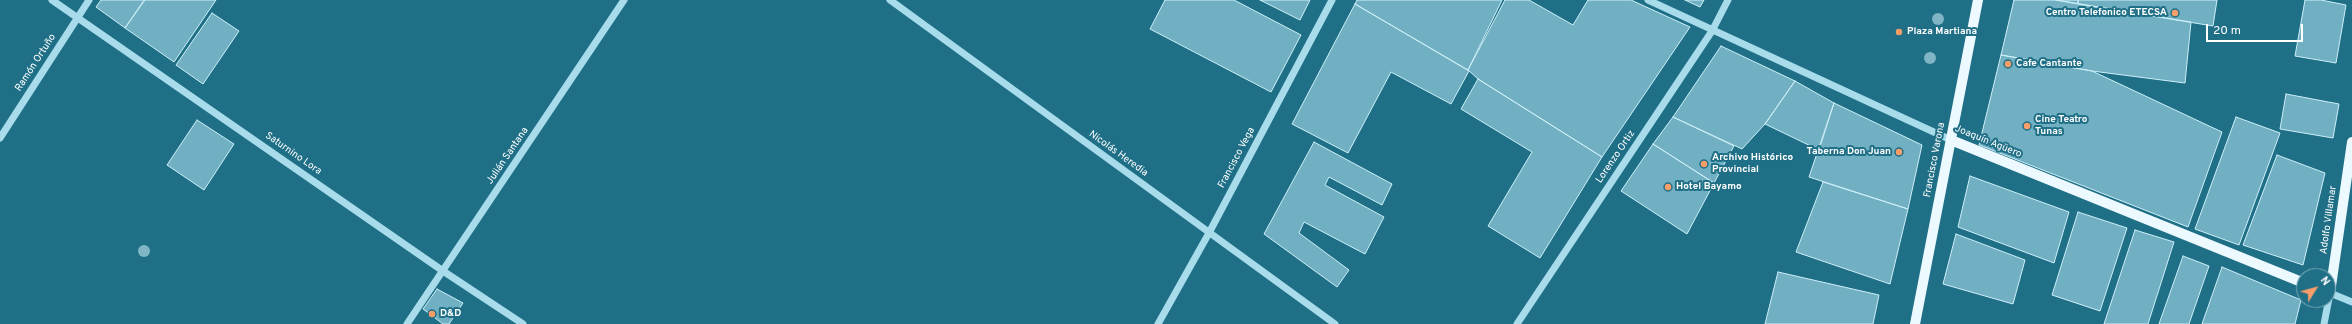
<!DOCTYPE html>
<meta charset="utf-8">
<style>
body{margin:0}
#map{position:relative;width:2352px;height:324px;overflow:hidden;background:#1f6f87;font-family:Overpass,sans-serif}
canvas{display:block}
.north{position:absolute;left:2296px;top:268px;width:40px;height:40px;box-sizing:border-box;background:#1f6f87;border:1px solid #79a9b7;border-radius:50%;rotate:53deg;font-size:11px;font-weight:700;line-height:16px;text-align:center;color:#fff}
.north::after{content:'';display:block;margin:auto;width:14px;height:18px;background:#f99e68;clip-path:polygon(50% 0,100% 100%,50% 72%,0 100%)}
.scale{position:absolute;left:2206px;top:24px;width:97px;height:18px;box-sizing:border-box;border:2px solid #fff;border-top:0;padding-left:5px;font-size:12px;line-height:14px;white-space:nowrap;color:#fff;-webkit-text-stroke:3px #1f6f87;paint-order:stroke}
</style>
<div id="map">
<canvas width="2352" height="324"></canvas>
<div class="north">N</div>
<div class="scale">20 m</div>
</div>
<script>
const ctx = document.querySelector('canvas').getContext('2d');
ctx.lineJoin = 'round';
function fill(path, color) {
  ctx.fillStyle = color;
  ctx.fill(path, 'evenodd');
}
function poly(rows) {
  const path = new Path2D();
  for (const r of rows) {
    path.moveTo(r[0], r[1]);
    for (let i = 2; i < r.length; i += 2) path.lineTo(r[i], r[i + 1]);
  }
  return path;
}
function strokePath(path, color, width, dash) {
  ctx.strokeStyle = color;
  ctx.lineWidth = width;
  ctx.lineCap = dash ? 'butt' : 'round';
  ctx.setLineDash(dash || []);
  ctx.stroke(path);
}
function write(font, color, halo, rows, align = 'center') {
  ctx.font = font + ' Overpass,sans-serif';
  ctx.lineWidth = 4;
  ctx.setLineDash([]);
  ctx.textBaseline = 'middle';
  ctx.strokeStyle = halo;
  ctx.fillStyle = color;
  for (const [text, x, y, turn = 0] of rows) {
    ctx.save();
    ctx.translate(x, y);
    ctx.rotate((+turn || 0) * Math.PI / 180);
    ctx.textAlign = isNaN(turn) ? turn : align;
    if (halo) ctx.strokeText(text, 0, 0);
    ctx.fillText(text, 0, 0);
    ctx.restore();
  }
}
const building = poly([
 [101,0,145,0,125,28,96,7,101,0],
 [144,0,216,0,174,62,125,28,144,0],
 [1165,0,1234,0,1301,35,1271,92,1150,29,1165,0],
 [1260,0,1310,0,1300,20,1260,0],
 [1357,0,1502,0,1468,70,1355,4,1357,0],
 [1505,0,1529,0,1573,25,1588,0,1631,0,1690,27,1602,157,1478,79,1468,70,1505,0],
 [1685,0,1704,0,1700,7,1685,0],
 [2014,0,2056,0,2191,22,2185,83,2092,71,2001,55,2014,0],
 [2056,0,2078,0,2078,4,2056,0],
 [2078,0,2217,0,2213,26,2078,4,2078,0],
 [2305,0,2321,0,2346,5,2336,63,2295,56,2305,0],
 [1355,4,1469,71,1451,104,1391,72,1348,153,1292,124,1355,4],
 [212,13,239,31,203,84,176,65,212,13],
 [1721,46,1795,81,1765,124,1742,149,1673,117,1721,46],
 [2001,55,2092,71,2222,132,2188,227,1979,145,2001,55],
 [1478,79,1602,157,1540,258,1488,226,1532,152,1461,109,1478,79],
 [1795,81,1834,103,1819,150,1765,124,1795,81],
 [2286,94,2339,104,2333,138,2280,129,2286,94],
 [1834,103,1922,145,1908,209,1809,177,1834,103],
 [1673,117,1734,146,1714,183,1653,144,1673,117],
 [2236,117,2280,133,2239,245,2195,229,2236,117],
 [197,120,234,144,204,190,167,165,197,120],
 [1314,142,1392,184,1382,205,1329,177,1325,185,1384,217,1365,254,1304,222,1299,233,1349,270,1337,287,1264,234,1314,142],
 [1653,144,1714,183,1687,234,1621,191,1653,144],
 [2277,155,2325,173,2303,265,2243,245,2277,155],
 [1970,176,2069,212,2054,263,1958,227,1970,176],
 [1823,182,1908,209,1890,284,1796,252,1823,182],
 [2078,212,2127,228,2100,311,2052,295,2078,212],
 [2135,230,2174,242,2148,324,2104,324,2135,230],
 [1956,234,2025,260,2013,304,1943,284,1956,234],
 [2183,256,2209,266,2189,324,2159,324,2183,256],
 [2222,267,2301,300,2295,324,2202,324,2222,267],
 [1778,272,1879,295,1873,324,1765,324,1778,272],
 [437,289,463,303,449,324,443,324,423,309,437,289]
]);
fill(building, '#71b0c2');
strokePath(building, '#cdeff8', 1);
strokePath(poly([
 [52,0,443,271,523,324],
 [890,0,1335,324],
 [1648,0,1951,140],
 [0,138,89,0],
 [407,324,624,0],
 [1158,324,1209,233,1332,0],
 [1517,324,1712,31,1728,0],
 [2324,324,2330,293,2352,302]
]), '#a8dceb', 7);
strokePath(poly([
 [1951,140,2304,283],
 [2328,292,2330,293,2352,142],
 [1915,324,1978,0]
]), '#ecf9fe', 10);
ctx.fillStyle = '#7fb5c5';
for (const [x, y] of [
 [1938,19],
 [1930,58],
 [144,251]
]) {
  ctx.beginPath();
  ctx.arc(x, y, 6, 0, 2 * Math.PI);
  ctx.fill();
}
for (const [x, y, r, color] of [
 [2175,13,4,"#f99e68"],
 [1899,32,4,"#f99e68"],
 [2008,64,4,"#f99e68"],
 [2027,126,4,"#f99e68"],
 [1899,152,4,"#f99e68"],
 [1704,164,4,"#f99e68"],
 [1668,187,4,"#f99e68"],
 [432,314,4,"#f99e68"]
]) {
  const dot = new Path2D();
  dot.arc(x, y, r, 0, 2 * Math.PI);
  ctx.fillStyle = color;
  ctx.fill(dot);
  strokePath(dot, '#1f6f87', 1.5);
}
write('bold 10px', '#fff', '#1f6f87', [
 ["Centro Telefonico ETECSA",2167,13,"right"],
 ["Plaza Martiana",1907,32],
 ["Cafe Cantante",2016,64],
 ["Cine Teatro",2035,120],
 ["Tunas",2035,132],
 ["Taberna Don Juan",1891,152,"right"],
 ["Archivo Histórico",1712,158],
 ["Provincial",1712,170],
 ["Hotel Bayamo",1676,187],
 ["D&D",440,314]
], 'left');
write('10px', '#fff', '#1f6f87', [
 ["Ramón Ortuño",36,63,-57],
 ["Joaquín Agüero",1988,142,22],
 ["Saturnino Lora",293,154,35],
 ["Nicolás Heredia",1118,154,36],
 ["Julián Santana",508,156,-56],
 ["Lorenzo Ortiz",1616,157,-56],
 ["Francisco Vega",1237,158,-62],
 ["Francisco Varona",1935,160,-79],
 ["Adolfo Villamar",2329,220,-82]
]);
</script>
